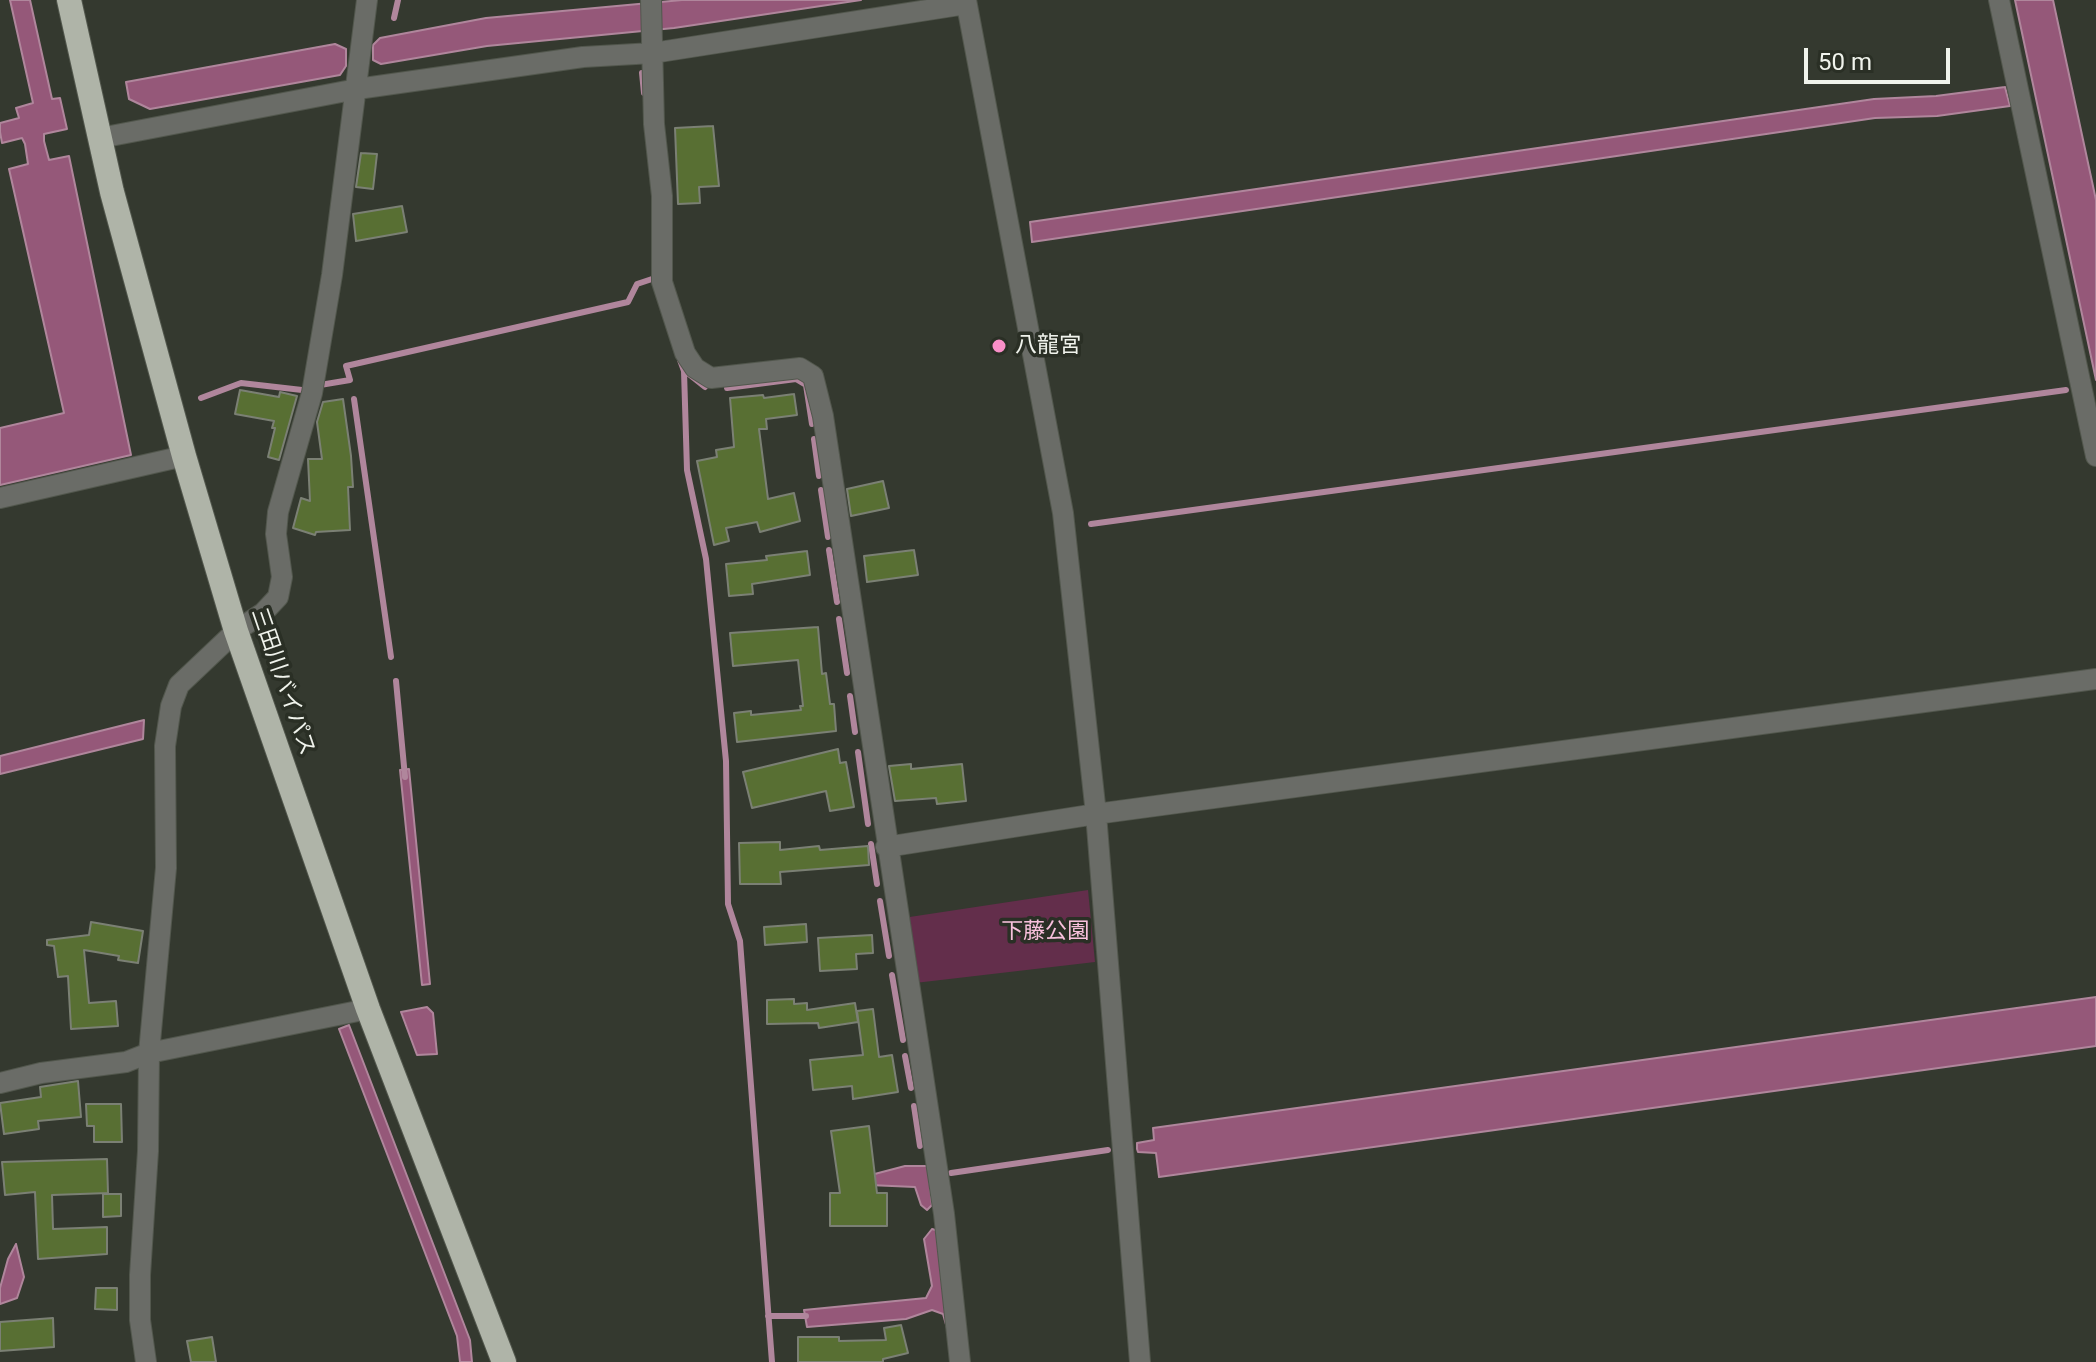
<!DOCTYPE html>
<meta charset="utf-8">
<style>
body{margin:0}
#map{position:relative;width:2096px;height:1362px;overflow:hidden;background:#34392f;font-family:Roboto,sans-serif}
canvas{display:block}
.scale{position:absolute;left:1804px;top:48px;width:146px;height:36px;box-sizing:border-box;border:4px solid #f0f3ec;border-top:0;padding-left:10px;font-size:24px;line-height:28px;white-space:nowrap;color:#f0f3ec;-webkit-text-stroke:6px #2a2f25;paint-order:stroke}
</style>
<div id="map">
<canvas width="2096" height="1362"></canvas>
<div class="scale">50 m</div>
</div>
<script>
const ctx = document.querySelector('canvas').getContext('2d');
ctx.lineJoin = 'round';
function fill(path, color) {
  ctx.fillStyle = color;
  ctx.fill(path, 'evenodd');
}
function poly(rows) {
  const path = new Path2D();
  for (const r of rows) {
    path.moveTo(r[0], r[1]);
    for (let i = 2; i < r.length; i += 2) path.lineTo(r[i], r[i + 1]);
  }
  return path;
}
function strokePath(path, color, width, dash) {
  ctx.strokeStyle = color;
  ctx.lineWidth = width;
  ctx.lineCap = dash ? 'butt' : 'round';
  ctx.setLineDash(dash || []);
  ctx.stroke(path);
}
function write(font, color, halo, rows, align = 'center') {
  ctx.font = font + ' Roboto,"Noto Sans JP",sans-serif';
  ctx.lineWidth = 7;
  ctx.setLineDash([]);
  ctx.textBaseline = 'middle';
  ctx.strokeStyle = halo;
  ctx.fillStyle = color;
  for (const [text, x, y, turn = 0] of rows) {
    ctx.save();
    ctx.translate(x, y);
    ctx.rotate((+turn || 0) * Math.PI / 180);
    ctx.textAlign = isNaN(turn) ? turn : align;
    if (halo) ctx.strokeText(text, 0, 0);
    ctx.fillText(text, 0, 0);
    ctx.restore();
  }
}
fill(poly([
 [1088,890,1095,962,915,983,903,918]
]), '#632e4b');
const water = poly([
 [10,0,30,0,52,99,60,98,67,129,44,134,44,141,49,160,69,156,131,455,0,485,0,428,64,413,9,169,28,164,25,144,22,138,2,143,0,132,0,123,19,118,16,108,33,103,10,0],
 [682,0,861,0,674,28,487,46,381,64,373,60,373,45,380,38,486,18,682,0],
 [2015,0,2053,0,2076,107,2096,200,2096,380,2015,0],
 [335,44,346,49,346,66,340,75,150,109,129,99,126,82,335,44],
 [2005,87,2010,106,1937,116,1875,118,1032,242,1030,222,1874,99,1936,96,2005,87],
 [144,720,143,739,0,774,0,756,144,720],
 [409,769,430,984,422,985,400,770,409,769],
 [2096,997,2096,1046,1159,1177,1156,1153,1138,1152,1137,1149,1137,1143,1154,1140,1153,1128,2096,997],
 [427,1007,433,1013,437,1054,417,1055,401,1012,427,1007],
 [349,1025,470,1340,472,1362,460,1362,457,1336,339,1029,349,1025],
 [905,1166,928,1166,932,1205,927,1210,921,1205,915,1187,846,1184,848,1181,905,1166],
 [932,1229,939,1231,949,1335,943,1314,932,1310,906,1319,807,1327,804,1310,926,1298,932,1286,924,1239,932,1229],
 [16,1244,24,1277,17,1298,0,1304,0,1288,8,1259,16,1244]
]);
fill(water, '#955879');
strokePath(water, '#b0869c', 2);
strokePath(poly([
 [394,18,398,0],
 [642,73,644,93],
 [680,360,684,371,687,470,706,559,726,761,728,904,740,941,772,1362],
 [690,375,705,387],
 [320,385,350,380,346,366,628,302,637,284,652,279],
 [727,388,796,379,806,385,812,424],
 [201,398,241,383,302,390],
 [354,399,391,657],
 [814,439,819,476],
 [821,490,828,537],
 [1091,524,2066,390],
 [829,550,837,602],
 [839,619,847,673],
 [396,681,405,777],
 [850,696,855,732],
 [858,752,868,824],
 [871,844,877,884],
 [880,901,889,956],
 [892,975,903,1040],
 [905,1056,911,1088],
 [914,1106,920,1146],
 [951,1173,1108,1150],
 [768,1316,806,1316]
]), '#b0869c', 6);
const building = poly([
 [713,126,719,186,699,187,700,203,678,204,675,128,713,126],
 [361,153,377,154,373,189,356,187,361,153],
 [402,206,407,232,356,241,353,214,402,206],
 [240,390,279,397,280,392,297,396,279,460,268,457,275,428,272,428,274,421,235,414,240,390],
 [794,394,797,415,766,419,767,429,759,429,768,499,794,493,800,521,760,532,757,522,726,528,729,541,714,545,697,461,717,457,716,450,734,447,730,398,763,395,764,398,794,394],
 [343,399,351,456,353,487,348,487,350,530,316,532,315,535,293,528,301,498,310,501,308,459,322,459,317,422,323,402,343,399],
 [883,481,889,508,851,516,847,489,883,481],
 [914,550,918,575,867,582,864,556,914,550],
 [807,551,810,575,752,584,753,594,729,596,726,564,767,560,766,556,807,551],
 [818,627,822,674,826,673,830,704,834,704,836,731,737,742,734,713,751,711,751,715,801,710,800,706,803,706,798,660,733,666,730,633,818,627],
 [838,749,840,763,846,762,854,807,830,811,826,791,752,808,743,772,838,749],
 [911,764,911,769,962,764,966,801,937,804,936,798,895,801,889,766,911,764],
 [780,842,780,850,819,846,820,850,868,846,869,865,780,872,781,884,740,884,739,843,780,842],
 [91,922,143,931,138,963,118,960,119,956,84,950,89,1003,116,1001,118,1026,71,1029,68,976,58,977,54,946,47,945,47,940,89,935,91,922],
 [806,924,807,942,765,945,764,927,806,924],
 [872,935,873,953,856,954,857,969,820,971,818,938,872,935],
 [794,999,794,1004,807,1003,807,1010,855,1003,858,1022,819,1028,818,1023,767,1024,767,1000,794,999],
 [873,1009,879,1057,892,1055,898,1092,853,1099,852,1086,813,1090,810,1060,863,1055,857,1011,873,1009],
 [78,1081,81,1117,38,1121,39,1129,4,1134,0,1103,41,1097,40,1087,78,1081],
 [86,1104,121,1104,122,1142,94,1142,94,1126,87,1126,86,1104],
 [869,1126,877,1193,887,1193,887,1226,830,1226,830,1193,840,1193,831,1131,869,1126],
 [107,1159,108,1193,52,1195,53,1229,107,1227,107,1254,38,1259,35,1192,5,1195,2,1162,107,1159],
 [103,1194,121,1194,121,1216,103,1217,103,1194],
 [96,1288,117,1288,117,1310,95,1309,96,1288],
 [53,1318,54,1347,0,1351,0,1322,53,1318],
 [901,1325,908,1353,883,1359,883,1362,798,1362,798,1337,839,1337,839,1341,886,1340,884,1328,901,1325],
 [212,1337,216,1362,191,1362,187,1341,212,1337]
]);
fill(building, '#586f33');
strokePath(building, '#7b8074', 2);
const minor = poly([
 [651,0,654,124,662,196,662,282,685,353,695,368,711,378,800,368,813,376,823,416,944,1214,960,1362],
 [966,0,1063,513,1096,814,1140,1362],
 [1999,0,2096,456],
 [100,138,357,89,583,57,653,53,966,4],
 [0,498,184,456],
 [886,847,1096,814,2096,679],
 [0,1083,41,1073,126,1062,149,1053,368,1009],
 [146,1362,140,1320,140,1275,148,1151,149,1053,166,868,165,746,171,706,179,685,236,631,263,613,278,597,282,577,276,534,278,512,312,393,332,275,367,0]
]);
const highway = poly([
 [69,0,112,192,184,456,236,631,368,1009,504,1362]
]);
strokePath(minor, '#52574d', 22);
strokePath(highway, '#52574d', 26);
strokePath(minor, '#6a6c67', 20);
strokePath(highway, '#afb4a8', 24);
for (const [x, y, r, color] of [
 [999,346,8,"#f98fc8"]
]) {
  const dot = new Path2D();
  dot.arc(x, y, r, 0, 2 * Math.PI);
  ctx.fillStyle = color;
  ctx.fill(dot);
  strokePath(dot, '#2a2f25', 3);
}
write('22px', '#f0f3ec', '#2a2f25', [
 ["八龍宮",1015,346]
], 'left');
write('22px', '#f0f3ec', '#2a2f25', [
 ["三田川バイパス",282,682,71]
]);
write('22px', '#f8c0dc', '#2a2f25', [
 ["下藤公園",1045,932]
]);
</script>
